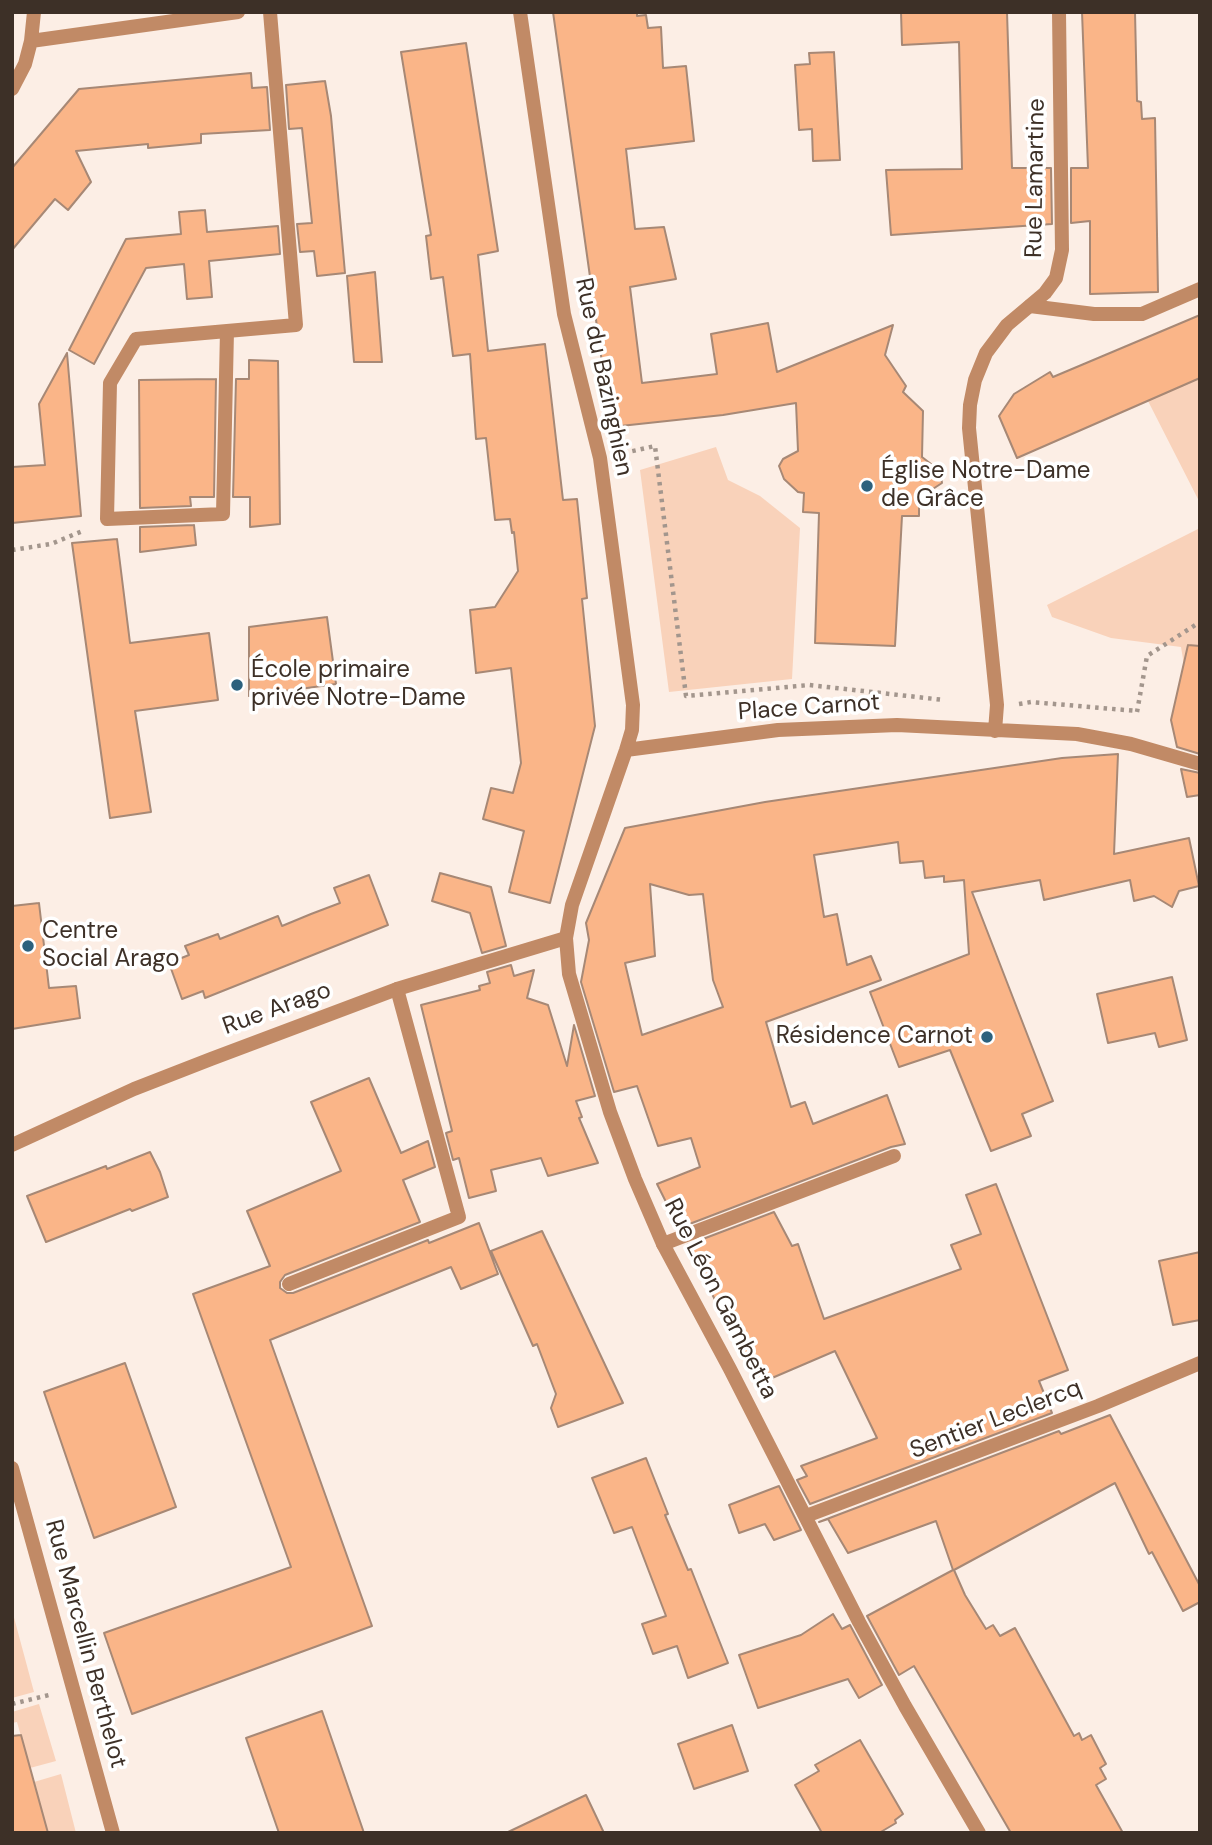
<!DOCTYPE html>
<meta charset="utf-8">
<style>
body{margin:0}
#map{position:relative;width:1212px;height:1845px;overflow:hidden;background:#fceee5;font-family:"DM Sans",sans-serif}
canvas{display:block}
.frame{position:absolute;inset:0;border:14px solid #3d3027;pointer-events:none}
</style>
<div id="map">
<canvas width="1212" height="1845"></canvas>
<div class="frame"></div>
</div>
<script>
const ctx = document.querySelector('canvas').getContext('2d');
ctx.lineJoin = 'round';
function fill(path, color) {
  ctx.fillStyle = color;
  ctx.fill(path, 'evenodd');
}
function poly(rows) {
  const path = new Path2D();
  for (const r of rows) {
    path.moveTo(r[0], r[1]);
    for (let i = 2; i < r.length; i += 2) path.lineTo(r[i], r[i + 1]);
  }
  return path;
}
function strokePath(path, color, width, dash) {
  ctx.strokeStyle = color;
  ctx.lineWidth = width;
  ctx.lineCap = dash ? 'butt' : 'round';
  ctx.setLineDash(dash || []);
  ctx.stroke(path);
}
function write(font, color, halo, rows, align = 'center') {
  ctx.font = font + ' "DM Sans",sans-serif';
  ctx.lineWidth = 7;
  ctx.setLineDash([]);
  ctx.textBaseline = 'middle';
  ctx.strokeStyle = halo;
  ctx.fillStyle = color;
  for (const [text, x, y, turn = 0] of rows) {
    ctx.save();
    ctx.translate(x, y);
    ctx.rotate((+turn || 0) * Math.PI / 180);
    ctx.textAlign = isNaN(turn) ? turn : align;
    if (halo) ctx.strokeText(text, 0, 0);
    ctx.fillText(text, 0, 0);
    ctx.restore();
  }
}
fill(poly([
 [1200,378,1200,503,1148,401],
 [716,447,728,480,760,496,800,528,792,679,669,692,640,470],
 [1200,528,1200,660,1184,665,1181,647,1111,638,1052,617,1047,605],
 [12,1610,34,1692,12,1698],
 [39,1704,56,1761,30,1768,17,1722,12,1723,12,1712],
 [61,1774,76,1833,48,1833,34,1782]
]), '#f9d2ba');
const building = poly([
 [553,12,637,12,637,16,646,15,648,28,661,27,663,68,686,66,694,141,626,149,635,229,664,227,676,279,630,287,642,383,717,374,711,334,768,323,777,372,893,325,885,355,906,386,903,392,923,411,922,457,940,471,942,483,919,498,919,516,902,516,895,646,815,643,819,513,803,512,804,493,798,492,784,479,779,466,783,459,798,451,796,403,723,415,611,427,553,12],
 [901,12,1007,12,1012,168,1051,168,1052,224,891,235,886,170,962,169,959,42,902,45,901,12],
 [1082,12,1135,12,1137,101,1141,102,1142,119,1155,118,1158,292,1090,294,1090,221,1071,223,1071,168,1088,168,1082,12],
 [466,43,498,251,478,255,488,351,545,344,563,500,577,499,587,598,582,599,595,726,550,903,509,892,524,831,483,819,491,788,513,793,521,763,511,668,476,673,470,610,495,607,518,571,514,532,512,533,510,519,495,520,486,438,476,439,470,354,453,356,443,277,431,279,426,236,431,235,401,52,466,43],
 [834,52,840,160,813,161,812,129,799,130,795,65,810,64,809,53,834,52],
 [251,73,252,88,267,87,270,130,201,134,201,143,148,148,148,144,76,151,91,182,68,210,55,199,12,250,12,168,79,89,251,73],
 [325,81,331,116,345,273,317,276,314,251,300,252,297,224,312,223,302,128,289,129,286,85,325,81],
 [205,210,207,232,278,226,280,254,209,261,212,297,187,299,184,264,146,268,94,364,69,350,126,239,181,234,179,212,205,210],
 [375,272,382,362,354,362,347,276,375,272],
 [1200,315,1200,378,1017,458,999,416,1014,394,1050,372,1053,377,1200,315],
 [67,353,81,516,12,523,12,467,45,465,39,404,67,353],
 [249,360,278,361,280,524,250,527,250,497,233,497,236,379,249,379,249,360],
 [216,379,214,497,190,497,191,506,140,508,139,380,216,379],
 [194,525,196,545,140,552,140,527,194,525],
 [117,539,130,643,209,633,218,700,135,711,151,812,110,818,72,543,117,539],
 [327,617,336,684,249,696,249,627,327,617],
 [1188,645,1200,646,1200,754,1177,747,1171,720,1188,645],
 [1118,754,1114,854,1189,838,1199,886,1179,891,1172,907,1154,896,1134,901,1130,880,1044,900,1040,880,972,892,1053,1101,1022,1114,1031,1136,991,1151,950,1050,899,1067,870,992,969,954,964,880,944,882,944,876,925,878,923,861,900,863,898,842,814,855,824,917,837,914,847,965,871,956,881,980,766,1022,791,1107,805,1102,813,1124,887,1095,905,1144,891,1147,679,1228,657,1184,700,1167,691,1138,658,1146,637,1086,614,1092,581,982,589,940,586,923,625,828,765,802,1062,758,1118,754],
 [650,884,689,895,703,894,713,980,723,1007,642,1035,625,963,655,956,650,884],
 [1181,769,1200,773,1200,795,1187,797,1181,769],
 [440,873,491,887,506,946,482,953,470,913,432,901,440,873],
 [369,875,388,925,205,998,203,991,182,999,169,963,189,955,185,946,218,934,220,939,278,916,282,926,311,914,340,903,334,888,369,875],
 [39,903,49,988,76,986,80,1018,12,1029,12,906,39,903],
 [511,965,514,976,534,970,527,998,548,1005,567,1066,574,1025,595,1096,576,1101,582,1117,579,1118,598,1163,548,1176,541,1158,491,1170,496,1191,469,1198,459,1158,453,1160,446,1133,452,1131,421,1005,480,990,479,986,490,983,487,972,511,965],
 [1172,977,1187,1040,1159,1047,1155,1033,1108,1043,1097,994,1172,977],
 [369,1078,401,1153,428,1141,435,1167,403,1180,420,1222,285,1275,280,1282,280,1288,287,1293,293,1293,428,1240,429,1243,479,1223,498,1274,461,1289,451,1267,270,1340,372,1626,132,1714,104,1633,291,1567,193,1294,270,1266,247,1211,341,1171,311,1102,369,1078],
 [150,1152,160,1172,168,1197,132,1211,130,1209,46,1242,27,1196,106,1166,107,1169,150,1152],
 [996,1184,1068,1370,1039,1381,1052,1413,810,1504,797,1480,807,1476,801,1466,877,1438,835,1351,758,1384,687,1245,774,1212,792,1246,798,1244,824,1319,961,1269,951,1245,981,1234,966,1195,996,1184],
 [542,1231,623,1403,558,1427,551,1408,556,1394,537,1344,533,1346,491,1251,542,1231],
 [1200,1252,1200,1320,1173,1325,1159,1261,1200,1252],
 [125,1363,176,1507,94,1538,44,1392,125,1363],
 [1110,1415,1200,1586,1200,1602,1183,1611,1152,1552,1149,1554,1115,1483,954,1570,965,1595,986,1629,993,1625,1000,1636,1015,1628,1074,1736,1079,1733,1082,1740,1091,1735,1106,1764,1100,1768,1106,1779,1096,1785,1123,1833,1011,1833,914,1666,899,1675,867,1616,953,1570,936,1521,848,1553,828,1519,819,1522,1059,1431,1061,1434,1110,1415],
 [646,1458,668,1514,665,1515,688,1570,691,1569,728,1663,688,1678,677,1646,653,1654,642,1624,666,1616,632,1527,614,1533,592,1478,646,1458],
 [779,1486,801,1530,774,1540,765,1524,739,1533,729,1505,779,1486],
 [833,1614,842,1629,850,1625,882,1685,859,1698,848,1679,758,1708,739,1655,801,1635,833,1614],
 [322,1711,364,1833,279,1833,246,1738,322,1711],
 [732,1725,748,1771,694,1789,678,1744,732,1725],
 [21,1735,48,1833,12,1833,12,1736,21,1735],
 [860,1740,903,1814,895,1820,896,1823,879,1833,822,1833,795,1785,819,1771,815,1765,860,1740],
 [586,1795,604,1833,506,1833,586,1795]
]);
fill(building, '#fab588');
strokePath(building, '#a78875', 2);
strokePath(poly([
 [624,453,655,446,686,696,809,685,944,700],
 [12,550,51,544,85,530],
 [1019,704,1031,702,1137,711],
 [1137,712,1147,656,1200,622],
 [12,1704,49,1695]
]), '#a3968d', 4.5, [3.5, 5]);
strokePath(poly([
 [1030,306,1094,314,1142,314,1200,289],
 [227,331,223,514,107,519,110,383,136,339,227,331,296,325,270,12],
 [663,1244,894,1156],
 [289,1284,459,1217,397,989]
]), '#c18a66', 14);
strokePath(poly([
 [520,12,564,314,600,458,633,705,632,730,626,750,572,905,566,938,569,974,610,1112,635,1179,663,1244,730,1369,859,1622,905,1706,979,1833],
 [31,41,34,12],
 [12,89,25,64,31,41,238,12],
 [995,731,997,705,969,428,970,405,975,380,986,353,1007,325,1045,293,1056,278,1062,250,1059,12],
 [626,750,778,730,897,725,1077,734,1131,744,1200,764],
 [12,1145,134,1089,211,1059,397,989,566,938],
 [12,1468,113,1833],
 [806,1516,1098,1406,1200,1363]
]), '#c18a66', 14);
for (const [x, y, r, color] of [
 [867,486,7,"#2c617d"],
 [237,685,7,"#2c617d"],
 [28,946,7,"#2c617d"],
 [987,1037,7,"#2c617d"]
]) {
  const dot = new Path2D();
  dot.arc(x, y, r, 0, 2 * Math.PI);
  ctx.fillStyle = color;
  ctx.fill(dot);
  strokePath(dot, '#fff', 2.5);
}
write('24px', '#3d3027', '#fff', [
 ["Rue Lamartine",1036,178,-89],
 ["Rue du Bazinghien",603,377,78],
 ["Place Carnot",809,708,-4],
 ["Rue Arago",277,1009,-20],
 ["Rue Léon Gambetta",720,1299,63],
 ["Sentier Leclercq",996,1420,-21],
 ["Rue Marcellin Berthelot",85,1644,75]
]);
write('24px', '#3d3027', '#fff', [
 ["Église Notre-Dame",881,472],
 ["de Grâce",881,500],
 ["École primaire",251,671],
 ["privée Notre-Dame",251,699],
 ["Centre",42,932],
 ["Social Arago",42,960],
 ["Résidence Carnot",973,1037,"right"]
], 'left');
</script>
